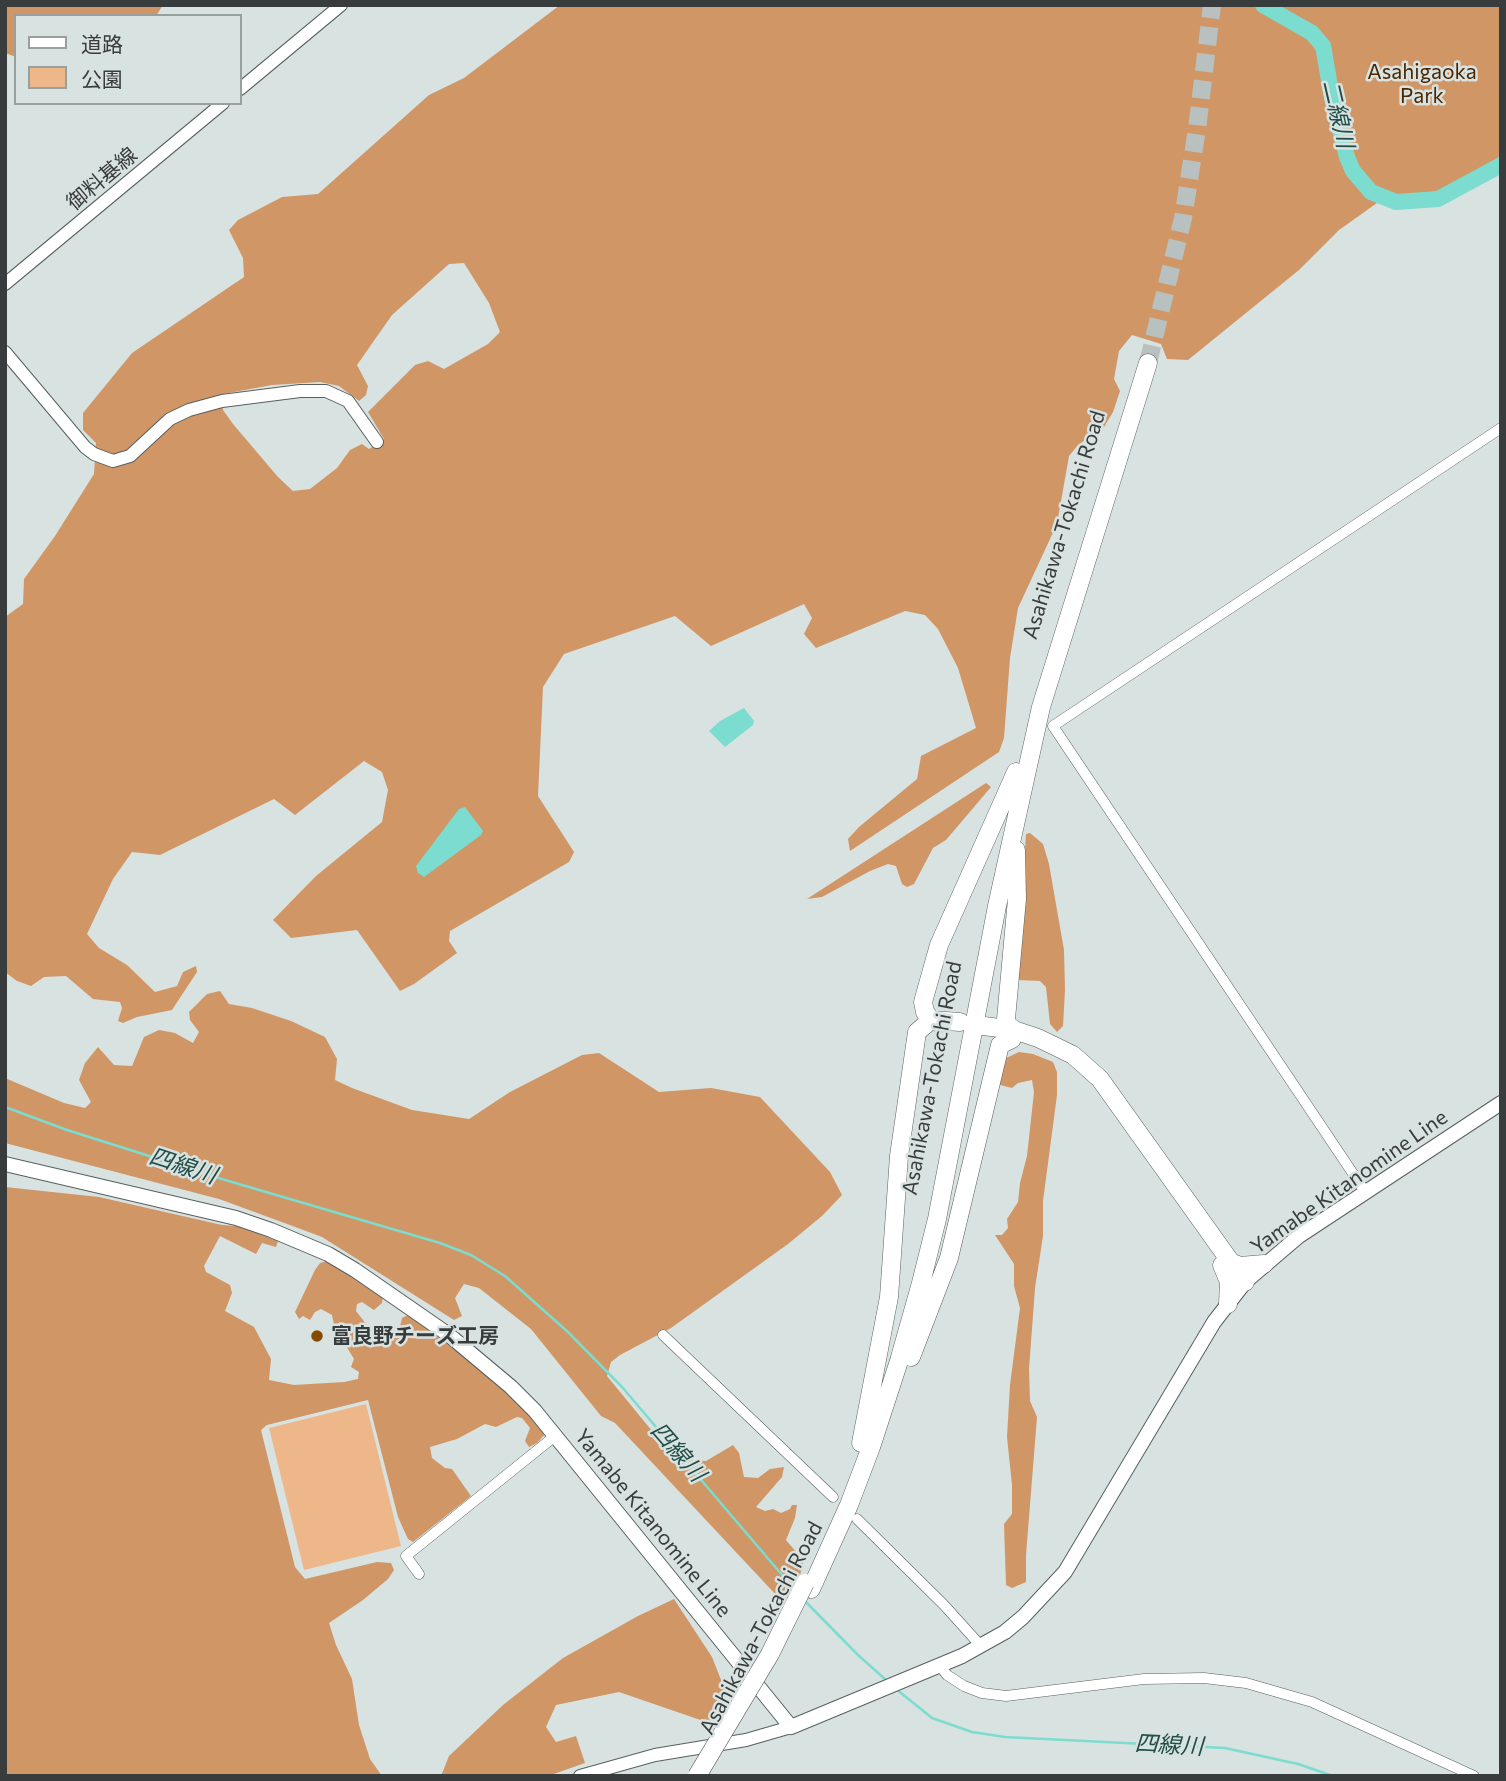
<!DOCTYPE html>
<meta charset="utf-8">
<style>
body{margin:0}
#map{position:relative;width:1506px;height:1781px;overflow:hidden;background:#d8e2e0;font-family:Commissioner,"Noto Sans JP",sans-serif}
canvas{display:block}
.frame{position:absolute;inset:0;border:7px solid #383c3c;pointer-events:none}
.legend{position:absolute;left:14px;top:14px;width:228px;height:91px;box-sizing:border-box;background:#d8e2e0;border:2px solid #98a09e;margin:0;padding:9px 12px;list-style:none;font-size:21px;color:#383c3c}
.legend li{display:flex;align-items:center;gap:14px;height:35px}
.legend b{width:35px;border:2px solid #98a09e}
</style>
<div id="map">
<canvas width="1506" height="1781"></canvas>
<div class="frame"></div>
<ul class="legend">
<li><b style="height:9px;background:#fff"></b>道路</li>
<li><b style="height:19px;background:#edb78a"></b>公園</li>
</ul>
</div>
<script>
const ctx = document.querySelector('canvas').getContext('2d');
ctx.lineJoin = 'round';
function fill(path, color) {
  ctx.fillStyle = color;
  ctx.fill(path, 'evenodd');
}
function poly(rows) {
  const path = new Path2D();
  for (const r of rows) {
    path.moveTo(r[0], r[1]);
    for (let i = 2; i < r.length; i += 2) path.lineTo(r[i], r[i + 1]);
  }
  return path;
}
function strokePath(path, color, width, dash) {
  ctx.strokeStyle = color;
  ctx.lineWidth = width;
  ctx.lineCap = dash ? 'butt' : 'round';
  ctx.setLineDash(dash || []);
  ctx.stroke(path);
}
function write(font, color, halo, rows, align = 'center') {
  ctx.font = font + ' Commissioner,"Noto Sans JP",sans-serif';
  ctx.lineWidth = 5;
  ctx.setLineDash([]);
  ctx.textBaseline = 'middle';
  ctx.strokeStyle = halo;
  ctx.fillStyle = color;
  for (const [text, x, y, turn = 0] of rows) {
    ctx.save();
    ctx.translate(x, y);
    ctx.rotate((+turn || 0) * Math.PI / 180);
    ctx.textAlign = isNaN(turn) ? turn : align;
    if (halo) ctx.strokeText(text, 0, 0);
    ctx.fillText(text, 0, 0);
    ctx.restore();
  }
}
fill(poly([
 [366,1404,401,1546,304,1570,269,1428]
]), '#edb78a');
fill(poly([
 [5,5,163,5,156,16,16,16,16,57,5,53],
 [560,5,1501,5,1501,155,1490,165,1443,190,1377,203,1339,230,1299,270,1188,360,1167,359,1161,344,1132,335,1119,351,1114,379,1120,391,1113,412,1104,427,1078,445,1069,456,1057,524,1018,608,1010,658,1004,738,999,752,850,851,848,839,859,827,917,779,921,756,976,728,958,668,938,629,925,615,905,611,816,648,804,634,812,618,804,604,711,646,675,616,564,654,543,687,538,796,574,852,569,862,450,931,449,941,457,953,414,984,400,991,357,930,291,938,273,920,316,876,382,822,388,790,382,772,364,761,295,815,274,799,160,855,132,852,113,879,87,934,99,948,127,965,155,992,177,986,183,972,196,966,197,972,172,1010,137,1017,123,1023,118,1021,122,1008,120,1002,93,999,66,976,44,977,31,986,17,981,5,972,5,617,23,604,24,579,55,536,94,474,96,443,83,430,83,413,132,353,244,277,243,258,229,230,238,220,282,197,318,194,429,95,464,78],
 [464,263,489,303,500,332,488,344,444,369,428,361,415,365,368,412,384,439,369,449,362,444,350,450,337,468,310,489,293,491,278,477,233,424,223,410,223,394,272,385,320,382,339,386,359,401,366,395,368,386,357,365,392,315,449,264],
 [986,783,991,787,946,840,933,848,914,884,907,887,902,884,896,866,888,864,870,871,822,897,807,899],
 [1030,833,1043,844,1049,864,1064,950,1065,990,1063,1026,1057,1032,1050,1024,1046,987,1040,981,1017,980,1026,834],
 [220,991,229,1004,252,1008,291,1021,325,1037,337,1059,335,1080,352,1088,412,1110,469,1119,510,1092,582,1055,599,1053,659,1092,711,1088,760,1097,830,1172,842,1195,822,1216,788,1244,671,1328,620,1355,611,1362,607,1376,675,1459,706,1461,733,1445,739,1453,744,1477,758,1478,770,1469,784,1467,782,1477,756,1507,765,1511,773,1509,781,1513,790,1509,792,1505,797,1505,795,1518,786,1540,803,1560,803,1565,800,1575,778,1597,615,1423,601,1416,531,1329,479,1288,464,1284,455,1298,462,1316,454,1320,322,1237,298,1228,219,1199,5,1143,5,1078,64,1103,85,1108,91,1102,79,1080,85,1063,98,1047,114,1065,132,1066,144,1037,159,1030,175,1033,193,1043,199,1032,190,1020,189,1012,207,994],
 [1019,1052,1033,1054,1053,1062,1057,1072,1057,1095,1043,1201,1043,1236,1035,1288,1029,1369,1030,1401,1037,1417,1026,1555,1026,1582,1012,1588,1006,1585,1004,1524,1012,1514,1012,1485,1007,1437,1010,1385,1020,1308,1014,1286,1014,1264,995,1235,1002,1235,1008,1228,1007,1219,1018,1202,1020,1183,1027,1156,1034,1092,1032,1080,1018,1083,1012,1088,1000,1085,1002,1060],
 [5,1187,99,1197,222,1225,237,1226,278,1241,276,1247,262,1243,256,1254,220,1236,204,1266,206,1272,230,1285,232,1293,225,1311,254,1327,271,1359,269,1380,294,1385,344,1382,358,1379,359,1372,351,1367,354,1359,340,1336,336,1334,332,1315,321,1309,315,1312,310,1320,303,1316,299,1319,295,1312,315,1270,320,1263,328,1261,383,1296,382,1303,374,1310,362,1302,357,1304,356,1311,380,1342,386,1344,398,1335,402,1318,408,1315,505,1387,546,1433,537,1443,529,1447,525,1441,530,1428,522,1418,517,1417,496,1427,485,1424,457,1439,430,1447,432,1458,445,1468,452,1469,471,1496,413,1542,408,1539,398,1517,368,1400,267,1425,261,1430,295,1567,305,1579,377,1562,391,1563,394,1570,388,1579,363,1600,329,1623,336,1645,352,1679,359,1725,370,1759,382,1776,5,1776],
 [674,1599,712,1657,725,1690,726,1710,715,1725,619,1692,556,1705,546,1727,556,1742,576,1736,585,1763,548,1776,441,1776,449,1756,503,1705,563,1658,638,1616]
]), '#d09666');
fill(poly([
 [744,708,754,721,753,725,725,747,709,731,720,721],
 [465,807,483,831,481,835,424,877,418,873,416,866,459,809]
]), '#7bdccf');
strokePath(poly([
 [5,1107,67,1130,225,1180,440,1243,471,1255,505,1276,568,1332,622,1387,794,1589],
 [803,1599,858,1655,886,1680],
 [896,1689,932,1718,972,1732,1005,1737,1225,1748,1298,1764,1333,1776]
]), '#7bdccf', 2.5);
strokePath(poly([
 [1263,5,1312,33,1323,46,1333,103,1347,157,1353,171,1371,192,1396,202,1438,199,1501,165]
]), '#7bdccf', 16);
strokePath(poly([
 [1148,363,1183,218,1197,129,1212,5]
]), '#b8c1bf', 18, [18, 9]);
const minor = poly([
 [1366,1193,1053,726,1501,428],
 [663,1335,833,1497],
 [857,1519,944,1605,981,1646],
 [419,1574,406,1556,555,1436],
 [940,1666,947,1675,964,1686,982,1693,1006,1696,1144,1679,1204,1678,1246,1683,1312,1702,1474,1776]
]);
const tertiary = poly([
 [240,89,341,5],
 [5,284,223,103],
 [5,352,85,447,94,454,113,461,130,456,170,419,189,410,222,401,300,391,326,391,348,401,377,442],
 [580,1776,655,1755,746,1740,791,1727]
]);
const secondary = poly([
 [5,1164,236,1218,271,1230,328,1254,355,1270,449,1335,511,1387,535,1411,791,1727,962,1656,1005,1632,1023,1617,1065,1572,1214,1322,1245,1282,1299,1236,1501,1103]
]);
const motorway = poly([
 [940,1023,931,1020,925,1012,923,1002,939,945,1016,772],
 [984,1026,1014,1030,1038,1038,1073,1055,1100,1079,1245,1282],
 [1014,1030,1008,1025,1006,1019,1017,899,1016,850],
 [1228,1261,1240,1266,1264,1264],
 [1222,1265,1229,1282,1228,1304],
 [911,1357,949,1258,1000,1045,1012,1039],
 [861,1443,889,1297,899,1156,917,1032,931,1020,960,1022],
 [811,1589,849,1505,871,1447,899,1361,921,1283,937,1219,997,906,1041,707,1148,363]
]);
strokePath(minor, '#57605f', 11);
strokePath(tertiary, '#57605f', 14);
strokePath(secondary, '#57605f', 16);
strokePath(motorway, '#57605f', 19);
strokePath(minor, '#fff', 10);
strokePath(tertiary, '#fff', 12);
strokePath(secondary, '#fff', 14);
strokePath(motorway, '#fff', 18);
const motorwayBridge = poly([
 [697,1776,770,1654,805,1583]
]);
strokePath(motorwayBridge, '#57605f', 19, []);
strokePath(motorwayBridge, '#fff', 18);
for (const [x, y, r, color] of [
 [317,1336,7,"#854902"]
]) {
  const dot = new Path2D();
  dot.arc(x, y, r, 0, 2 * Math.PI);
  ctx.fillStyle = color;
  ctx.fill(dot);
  strokePath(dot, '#d8e2e0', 2.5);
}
write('21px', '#4c2600', '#d8e2e0', [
 ["Asahigaoka",1422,72],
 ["Park",1422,96]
]);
write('21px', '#383c3c', '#d8e2e0', [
 ["御料基線",102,179,-40],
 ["Asahikawa-Tokachi Road",1064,525,-73],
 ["Asahikawa-Tokachi Road",932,1078,-79],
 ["Yamabe Kitanomine Line",1349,1182,-35],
 ["Yamabe Kitanomine Line",653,1523,51],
 ["Asahikawa-Tokachi Road",761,1628,-62]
]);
write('bold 21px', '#383c3c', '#d8e2e0', [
 ["富良野チーズ工房",331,1336]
], 'left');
write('italic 23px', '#224e49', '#d8e2e0', [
 ["二線川",1338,114,77],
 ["四線川",183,1166,18],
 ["四線川",678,1452,49],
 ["四線川",1169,1745,3]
]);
</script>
